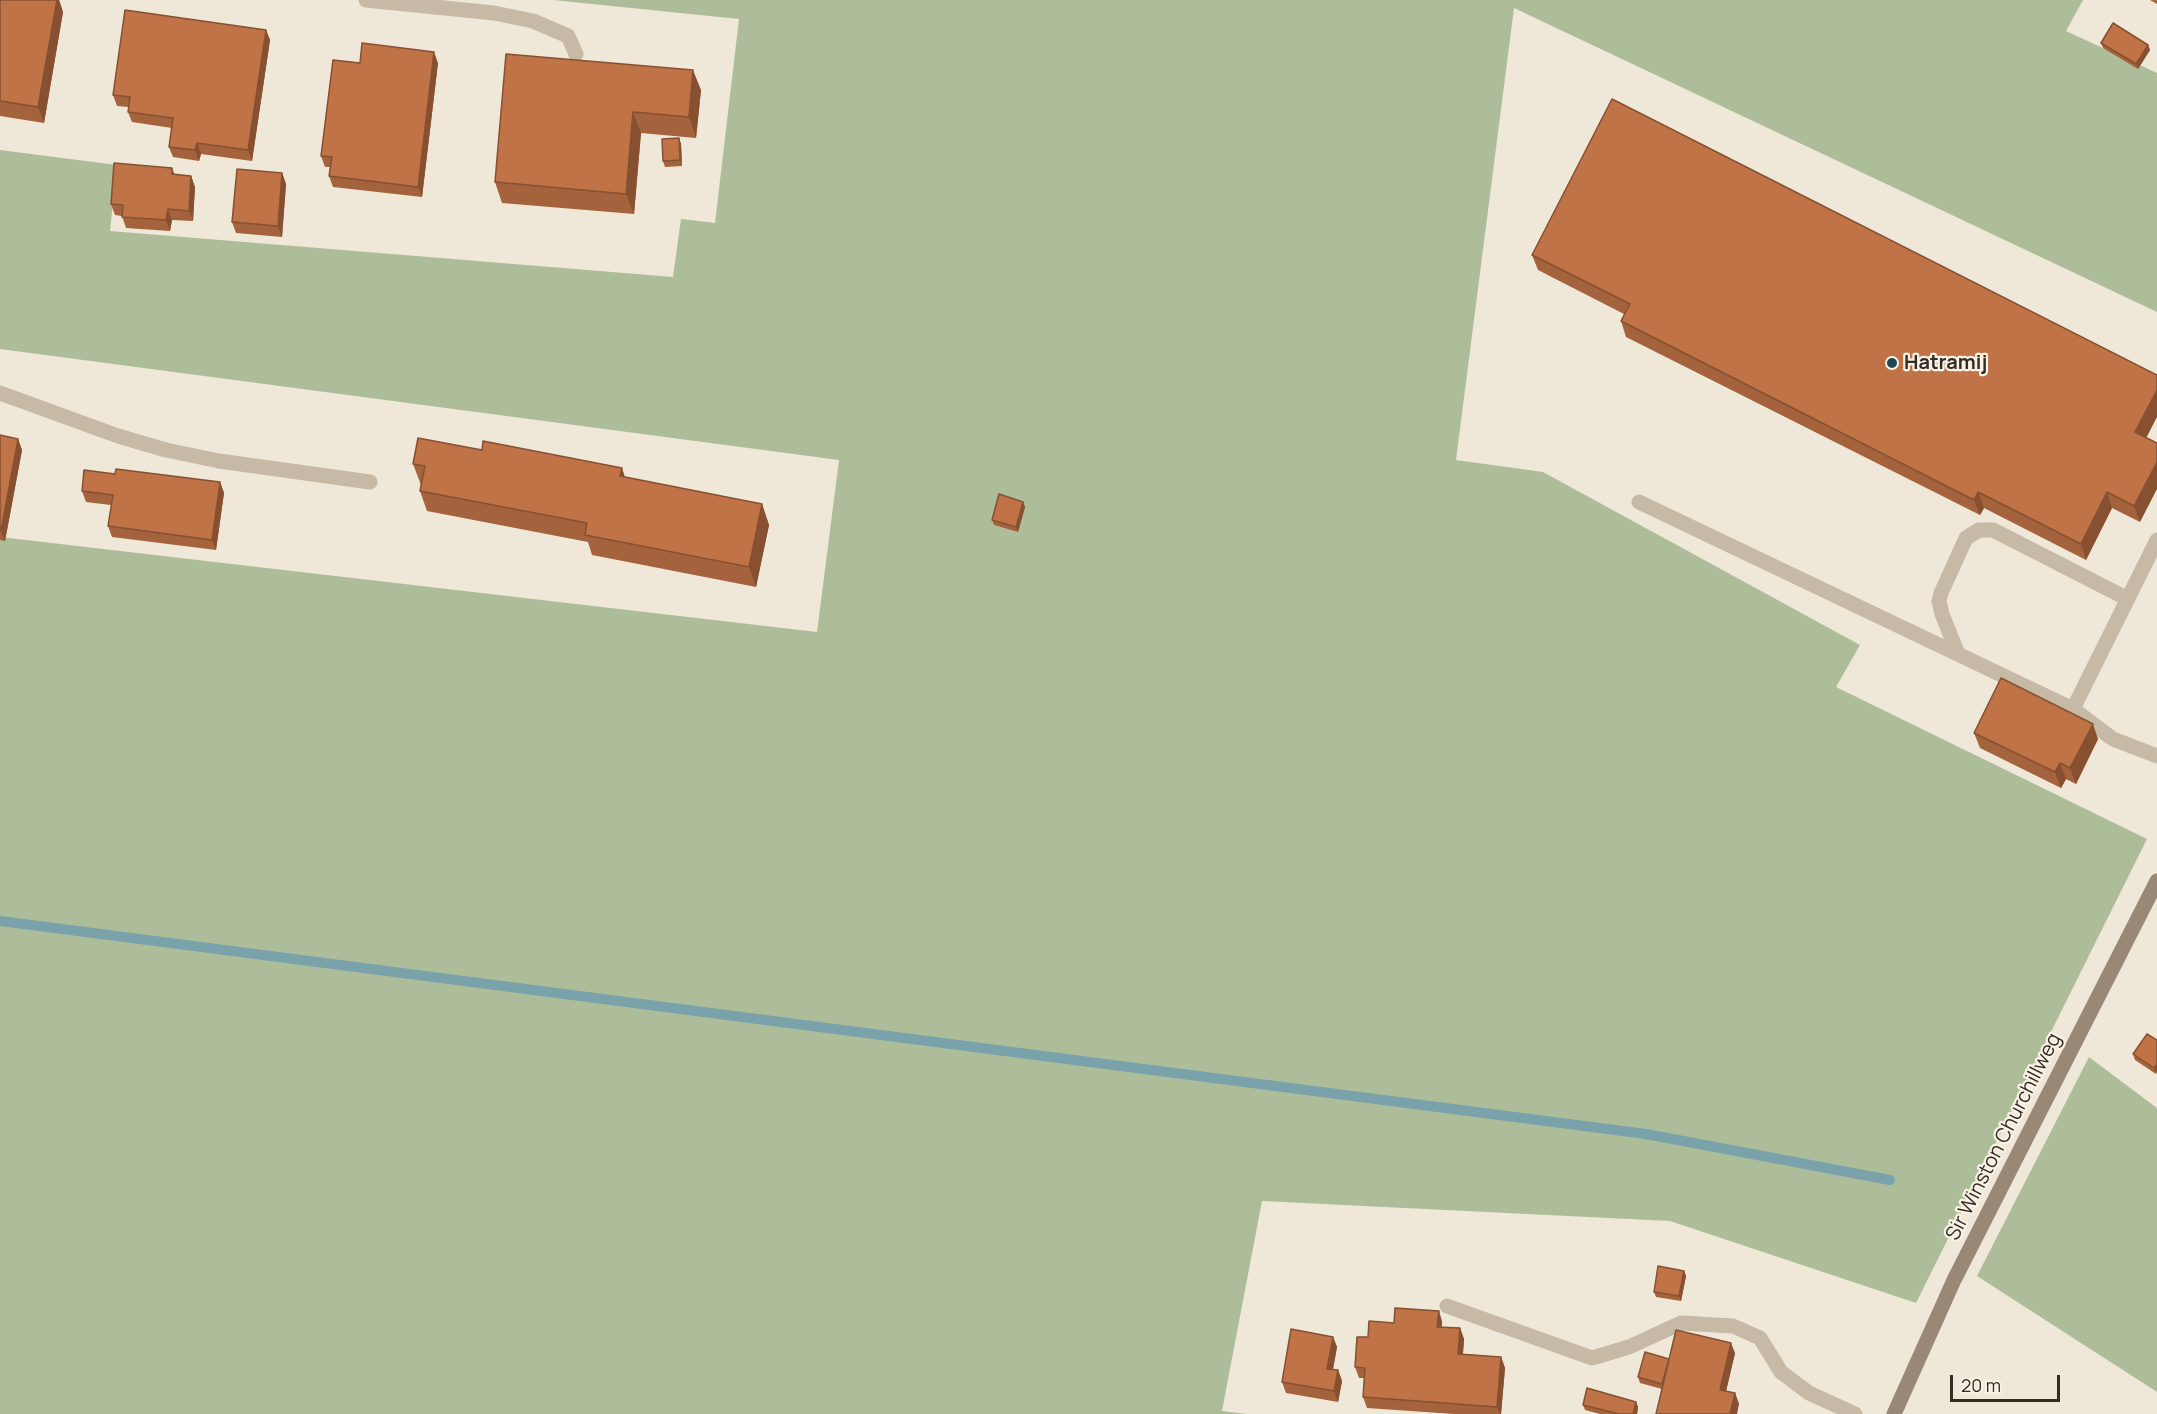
<!DOCTYPE html>
<style>
body{margin:0}
#map{position:relative;width:2157px;height:1414px;overflow:hidden;background:#efe7d8;font-family:Manrope,sans-serif}
canvas{display:block}
.scale{position:absolute;left:1950px;top:1375px;width:110px;height:27px;box-sizing:border-box;border:3px solid #332c26;border-top:0;padding-left:8px;font-size:18px;line-height:21px;white-space:nowrap;color:#332c26;-webkit-text-stroke:4px #f8f1e4;paint-order:stroke}
</style>
<div id="map">
<canvas width="2157" height="1414"></canvas>
<div class="scale">20 m</div>
</div>
<script>
const ctx = document.querySelector('canvas').getContext('2d');
ctx.lineJoin = 'round';
function fill(path, color) {
  ctx.fillStyle = color;
  ctx.fill(path, 'evenodd');
}
function poly(rows) {
  const path = new Path2D();
  for (const r of rows) {
    path.moveTo(r[0], r[1]);
    for (let i = 2; i < r.length; i += 2) path.lineTo(r[i], r[i + 1]);
  }
  return path;
}
function strokePath(path, color, width, dash) {
  ctx.strokeStyle = color;
  ctx.lineWidth = width;
  ctx.lineCap = dash ? 'butt' : 'round';
  ctx.setLineDash(dash || []);
  ctx.stroke(path);
}
function write(font, color, halo, rows, align = 'center') {
  ctx.font = font + ' Manrope,sans-serif';
  ctx.lineWidth = 4.5;
  ctx.setLineDash([]);
  ctx.textBaseline = 'middle';
  ctx.strokeStyle = halo;
  ctx.fillStyle = color;
  for (const [text, x, y, turn = 0] of rows) {
    ctx.save();
    ctx.translate(x, y);
    ctx.rotate((+turn || 0) * Math.PI / 180);
    ctx.textAlign = isNaN(turn) ? turn : align;
    if (halo) ctx.strokeText(text, 0, 0);
    ctx.fillText(text, 0, 0);
    ctx.restore();
  }
}
fill(poly([
 [553,0,2083,0,2066,31,2157,73,2157,312,1514,8,1456,460,1543,472,1860,645,1836,687,2147,839,1916,1303,1670,1221,1262,1201,1222,1411,1247,1414,0,1414,0,537,817,632,839,460,0,349,0,150,117,165,110,231,673,277,681,219,715,223,739,19],
 [2089,1057,2157,1108,2157,1392,1977,1276]
]), '#adbd99');
strokePath(poly([
 [0,921,1646,1134,1890,1180]
]), '#79a2ab', 10);
strokePath(poly([
 [1639,502,2073,709,2113,739,2157,756],
 [1958,654,1942,614,1939,601,1941,593,1966,538,1979,530,1993,530,2128,599],
 [2073,709,2157,540],
 [1447,1306,1592,1358,1629,1347,1681,1323,1733,1326,1760,1338,1781,1372,1809,1393,1855,1414]
]), '#c6b9a5', 15);
strokePath(poly([
 [366,0,494,13,533,21,568,36,576,54],
 [0,393,118,436,166,450,219,461,370,482]
]), '#c6b9a5', 15);
strokePath(poly([
 [1894,1414,1954,1280,2157,881]
]), '#9a8877', 15);
fill(poly([
 [0,0,59,0,63,12,44,123,0,116],
 [2150,0,2157,0,2157,4],
 [266,30,270,40,252,161,201,154,199,161,173,157,169,147,172,128,132,122,128,112,128,107,117,106,113,95],
 [2101,43,2148,45,2150,50,2138,69,2103,48],
 [506,54,701,90,696,138,641,133,634,214,502,203,495,182],
 [360,63,438,63,422,197,333,187,329,176,330,167,325,167,321,156],
 [679,138,681,144,682,166,665,167,663,161],
 [172,168,175,175,191,176,195,187,193,221,172,220,170,231,126,228,122,216,115,215,111,204],
 [282,173,286,184,282,237,236,233,232,222],
 [1532,255,2146,438,2140,522,2112,508,2086,560,1984,508,1980,515,1626,337,1621,321,1624,314,1538,270],
 [0,435,18,439,22,450,5,541,0,540],
 [482,450,762,504,769,525,756,587,592,555,588,542,427,511,420,491,421,485,413,464],
 [115,474,220,482,224,493,216,550,112,537,108,526,111,505,86,502,82,491],
 [1023,502,1025,507,1018,532,994,525,992,520],
 [1974,733,2098,739,2076,784,2066,779,2061,788,1980,748],
 [2147,1034,2156,1074,2135,1060,2133,1054],
 [1684,1271,1686,1276,1681,1301,1656,1297,1654,1292],
 [1442,1321,1442,1327,1460,1328,1464,1339,1463,1354,1501,1357,1505,1368,1501,1414,1454,1414,1367,1408,1363,1397,1365,1378,1359,1378,1355,1367,1394,1323],
 [1333,1337,1337,1347,1333,1370,1338,1370,1342,1381,1338,1402,1286,1393,1282,1382],
 [1735,1353,1726,1391,1735,1393,1739,1404,1662,1389,1640,1383,1638,1377,1669,1359],
 [1636,1402,1638,1407,1637,1414,1600,1414,1585,1410,1583,1405]
]), '#a4633c');
fill(poly([
 [57,0,59,0,63,12,44,123,38,107],
 [266,30,270,40,252,161,248,150],
 [2148,45,2150,50,2138,69,2136,64],
 [434,52,438,63,422,197,418,187],
 [693,70,701,90,696,138,689,117],
 [633,112,641,133,634,214,626,194],
 [679,138,681,144,682,166,680,160],
 [197,143,201,154,199,161,195,150],
 [282,173,286,184,282,237,278,226],
 [191,176,195,187,193,221,189,211],
 [168,209,172,220,170,231,166,220],
 [2157,390,2157,417,2141,448,2135,432],
 [18,439,22,450,5,541,1,531],
 [2157,462,2157,489,2140,522,2134,506],
 [622,468,629,489,620,476],
 [220,482,224,493,216,550,212,540],
 [1978,492,1984,508,1980,515,1974,500],
 [2107,492,2112,508,2086,560,2081,544],
 [1023,502,1025,507,1018,532,1016,527],
 [762,504,769,525,756,587,749,567],
 [2093,724,2098,739,2076,784,2070,768],
 [2060,763,2066,779,2061,788,2055,772],
 [2157,1064,2157,1072,2156,1074,2154,1068],
 [1684,1271,1686,1276,1681,1301,1679,1296],
 [1439,1311,1442,1321,1441,1338,1437,1327],
 [1460,1328,1464,1339,1462,1365,1458,1354],
 [1333,1337,1337,1347,1331,1379,1327,1369],
 [1731,1343,1735,1353,1724,1400,1720,1390],
 [1501,1357,1505,1368,1501,1414,1500,1414,1497,1407],
 [1338,1370,1342,1381,1338,1402,1334,1391],
 [1735,1393,1739,1404,1737,1414,1730,1414],
 [1636,1402,1638,1407,1637,1414,1633,1414]
]), '#865031');
const building = poly([
 [0,0,57,0,38,107,0,101,0,0],
 [125,10,266,30,248,150,197,143,195,150,169,147,173,118,128,112,130,97,113,95,125,10],
 [2113,23,2148,45,2136,64,2101,43,2113,23],
 [362,43,434,52,418,187,329,176,332,157,321,156,333,60,360,63,362,43],
 [506,54,693,70,689,117,633,112,626,194,495,182,506,54],
 [1612,99,2157,375,2157,390,2135,432,2157,443,2157,462,2134,506,2107,492,2081,544,1978,492,1974,500,1621,321,1630,304,1532,255,1612,99],
 [679,138,680,160,663,161,662,139,679,138],
 [114,163,172,168,172,174,191,176,189,211,168,209,166,220,122,217,123,205,111,204,114,163],
 [237,169,282,173,278,226,232,222,237,169],
 [0,435,18,439,1,531,0,530,0,435],
 [418,438,482,450,483,441,622,468,620,476,762,504,749,567,585,535,587,523,420,491,425,466,413,464,418,438],
 [116,469,220,482,212,540,108,526,113,495,82,491,84,470,115,474,116,469],
 [999,494,1023,502,1016,527,992,520,999,494],
 [2001,678,2093,724,2070,768,2060,763,2055,772,1974,733,2001,678],
 [2147,1034,2157,1040,2157,1064,2154,1068,2133,1054,2147,1034],
 [1658,1266,1684,1271,1679,1296,1654,1292,1658,1266],
 [1395,1308,1439,1311,1437,1327,1460,1328,1458,1354,1501,1357,1497,1407,1363,1397,1365,1368,1355,1367,1357,1337,1368,1337,1369,1321,1394,1323,1395,1308],
 [1291,1329,1333,1337,1327,1369,1338,1370,1334,1391,1282,1382,1291,1329],
 [1676,1330,1731,1343,1720,1390,1735,1393,1730,1414,1656,1414,1676,1330],
 [1645,1352,1669,1359,1662,1384,1638,1377,1645,1352],
 [1587,1388,1636,1402,1633,1414,1619,1414,1583,1405,1587,1388]
]);
fill(building, '#bf7346');
strokePath(building, '#865031', 1.5);
for (const [x, y, r, color] of [
 [1892,363,6,"#1e4852"]
]) {
  const dot = new Path2D();
  dot.arc(x, y, r, 0, 2 * Math.PI);
  ctx.fillStyle = color;
  ctx.fill(dot);
  strokePath(dot, '#f8f1e4', 2);
}
write('bold 20px', '#332c26', '#f8f1e4', [
 ["Hatramij",1904,363]
], 'left');
write('20px', '#332c26', '#f8f1e4', [
 ["Sir Winston Churchillweg",2004,1137,-63]
]);
</script>
